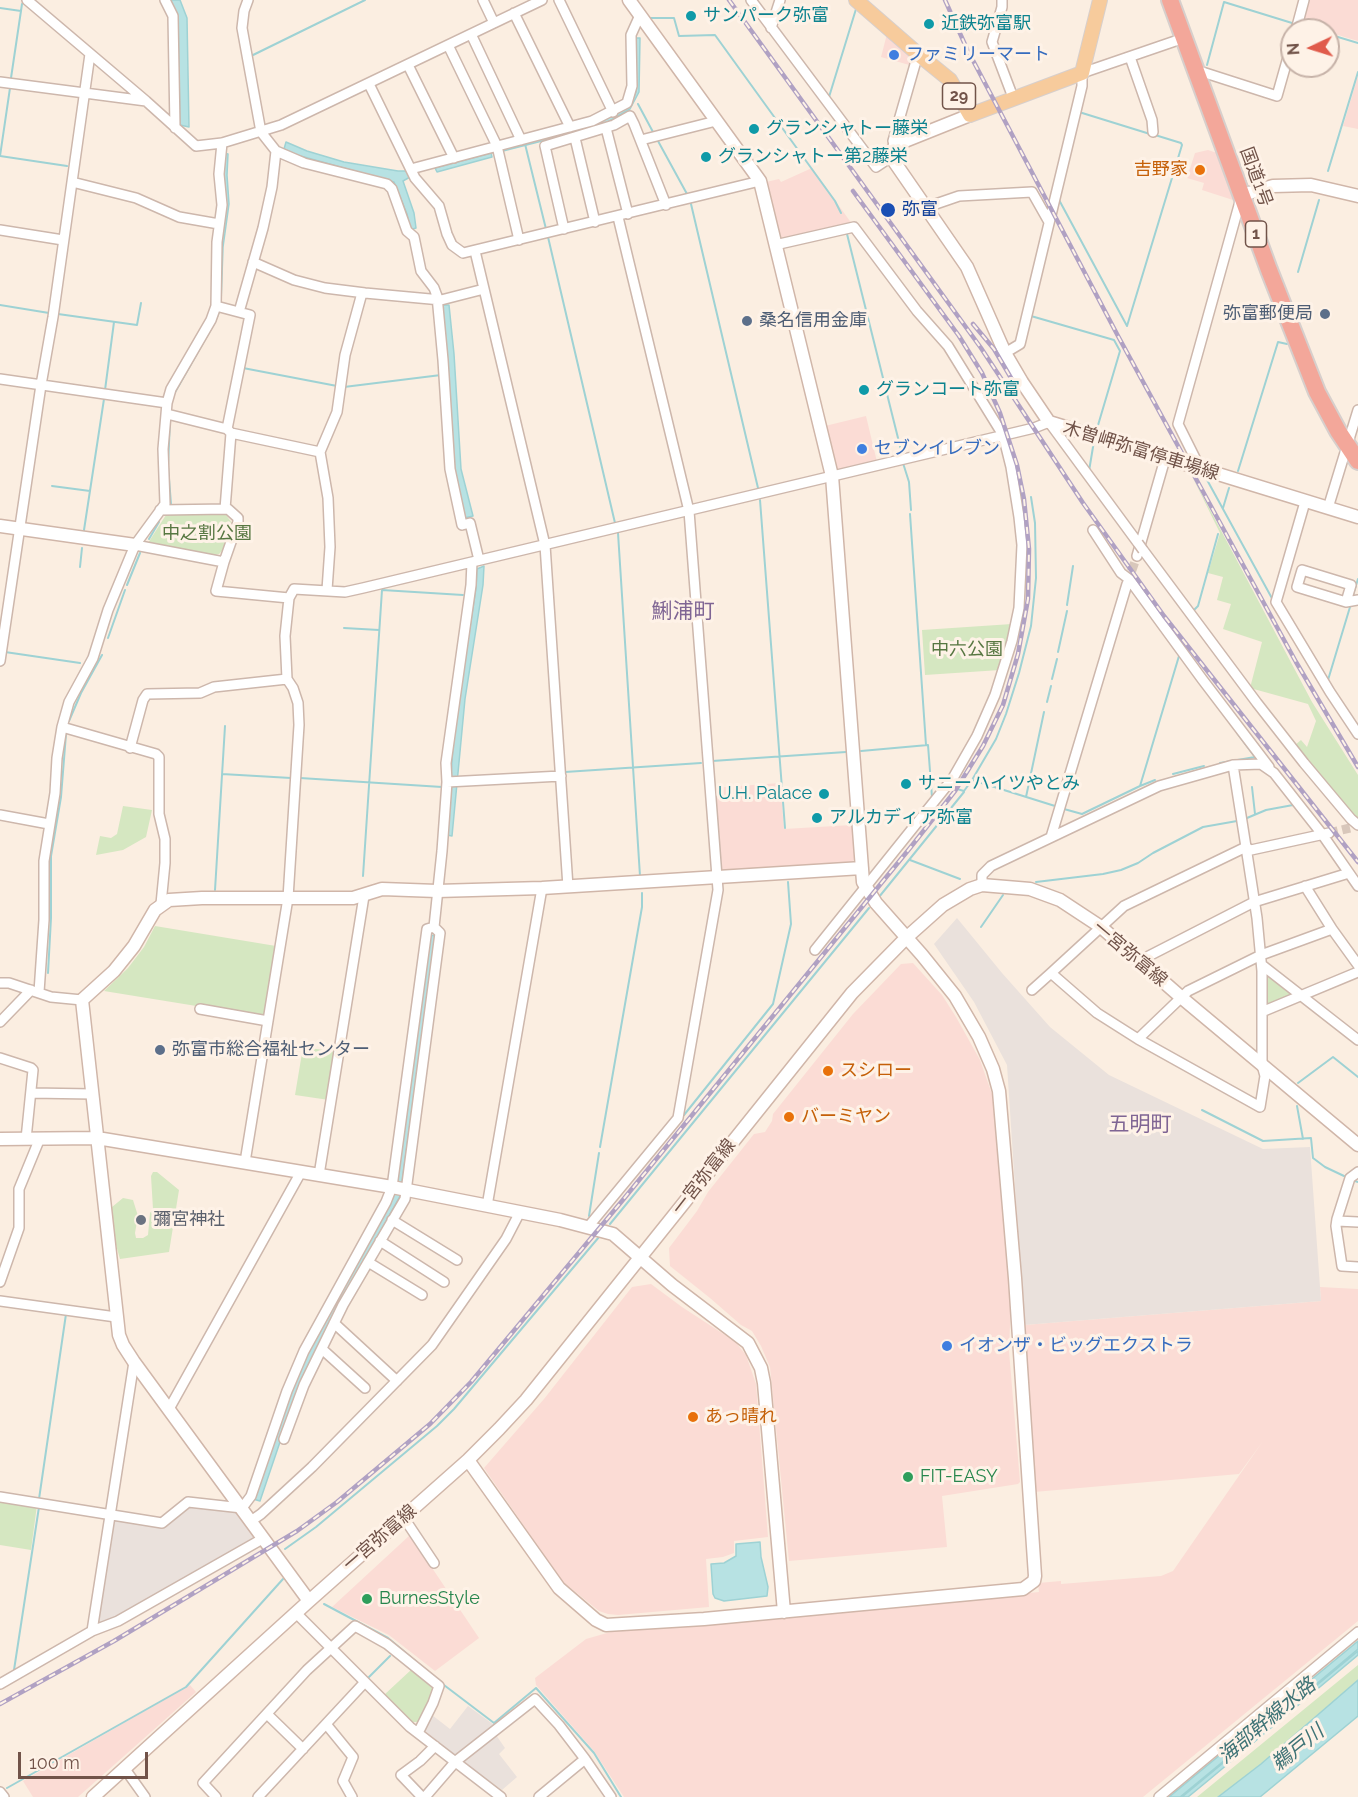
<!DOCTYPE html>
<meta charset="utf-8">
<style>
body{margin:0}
#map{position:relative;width:1358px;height:1797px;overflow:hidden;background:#fbeee1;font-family:Raleway,sans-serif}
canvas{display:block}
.north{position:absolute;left:1280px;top:18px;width:60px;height:60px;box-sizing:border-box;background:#fef2e7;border:2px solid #c6b2a8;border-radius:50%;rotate:266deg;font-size:16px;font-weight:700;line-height:24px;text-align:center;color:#715349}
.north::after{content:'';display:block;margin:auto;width:21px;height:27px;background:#e05b4b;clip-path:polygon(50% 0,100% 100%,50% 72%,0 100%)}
.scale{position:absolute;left:18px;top:1752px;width:130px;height:27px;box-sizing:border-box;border:3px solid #715349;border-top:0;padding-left:8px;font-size:18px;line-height:21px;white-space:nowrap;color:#715349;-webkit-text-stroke:4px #fef2e7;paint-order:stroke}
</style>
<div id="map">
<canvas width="1358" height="1797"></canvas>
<div class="north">N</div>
<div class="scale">100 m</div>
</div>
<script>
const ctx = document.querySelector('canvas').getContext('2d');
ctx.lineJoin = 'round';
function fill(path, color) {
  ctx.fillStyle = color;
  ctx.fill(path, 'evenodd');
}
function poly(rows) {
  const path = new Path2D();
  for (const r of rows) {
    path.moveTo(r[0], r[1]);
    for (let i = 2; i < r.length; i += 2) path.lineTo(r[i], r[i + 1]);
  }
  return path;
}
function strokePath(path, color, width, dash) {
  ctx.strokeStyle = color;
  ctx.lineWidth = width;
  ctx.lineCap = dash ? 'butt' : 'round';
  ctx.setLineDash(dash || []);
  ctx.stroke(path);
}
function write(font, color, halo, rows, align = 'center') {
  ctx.font = font + ' Raleway,"Noto Sans JP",sans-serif';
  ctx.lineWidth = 6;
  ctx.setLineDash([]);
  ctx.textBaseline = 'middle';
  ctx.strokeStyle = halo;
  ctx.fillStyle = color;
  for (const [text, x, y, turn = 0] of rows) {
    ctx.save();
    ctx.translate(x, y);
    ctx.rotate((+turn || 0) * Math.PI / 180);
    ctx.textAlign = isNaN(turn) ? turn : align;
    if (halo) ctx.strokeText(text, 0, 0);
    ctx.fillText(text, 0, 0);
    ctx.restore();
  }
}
fill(poly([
 [1307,0,1358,0,1358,41,1328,32,1328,30,1320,30,1300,24],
 [887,34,915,59,913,66,881,57],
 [1358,76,1358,129,1343,126],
 [1208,150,1217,153,1233,200,1202,190,1204,183,1187,178,1195,153],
 [812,168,852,224,779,242,766,182,779,179,781,182],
 [866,416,877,462,839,471,835,470,825,426],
 [780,783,784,829,852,825,855,859,850,863,721,872,712,788],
 [913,963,942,995,956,1017,980,1060,993,1097,1011,1298,1009,1351,1020,1482,1018,1484,942,1496,947,1547,789,1561,770,1367,761,1346,752,1331,741,1325,710,1298,670,1266,669,1248,697,1211,708,1192,754,1134,765,1132,772,1121,773,1114,853,1014,901,964],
 [651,1284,682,1307,728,1337,737,1344,746,1355,756,1384,768,1537,734,1541,734,1553,723,1557,706,1559,709,1607,618,1615,608,1614,599,1611,562,1581,484,1468,544,1399,632,1287],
 [1320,1287,1358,1289,1358,1621,1143,1797,624,1797,594,1751,536,1685,535,1678,586,1639,614,1631,700,1625,1039,1592,1038,1583,1061,1581,1061,1584,1161,1576,1173,1571,1263,1441,1239,1474,1034,1492,1024,1325,1321,1301],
 [410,1535,479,1638,435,1671,389,1635,332,1607],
 [190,1685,196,1692,78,1797,33,1797,23,1781]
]), '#fbdcd5');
fill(poly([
 [957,918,1002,973,1050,1027,1109,1075,1263,1149,1310,1147,1321,1301,1024,1325,1007,1065,974,1002,934,944],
 [188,1505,239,1511,255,1537,254,1540,123,1615,100,1623,98,1620,113,1522,117,1519,164,1526],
 [468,1706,494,1725,459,1754,454,1754,425,1731,425,1727,432,1715,450,1729],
 [496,1735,505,1748,499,1754,517,1777,502,1790,465,1763,465,1759]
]), '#eae1dc');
fill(poly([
 [1190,472,1312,702,1358,775,1358,820,1349,815,1295,745,1301,740,1307,747,1316,721,1308,704,1250,688,1262,642,1223,629,1231,604,1217,600,1223,577,1208,573,1220,533],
 [218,513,226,515,232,523,222,551,219,554,215,555,148,543,166,515],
 [1012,624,1000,670,925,675,922,630],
 [123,806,152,810,146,837,123,850,96,855,100,836,111,838,117,834],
 [155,926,276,946,264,1017,104,991,128,968,144,947],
 [1267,973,1292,991,1292,996,1271,1005,1267,1003],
 [303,1047,337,1052,329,1100,295,1095],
 [153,1172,157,1172,179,1190,169,1252,120,1259,116,1245,111,1215,112,1207,123,1198,133,1200,138,1216,135,1233,136,1238,143,1238,148,1235,150,1213,153,1209,151,1176],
 [0,1499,37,1505,31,1550,0,1545],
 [1358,1665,1358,1680,1261,1764,1218,1797,1197,1797],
 [412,1669,431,1686,433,1691,426,1708,418,1722,412,1722,384,1695]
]), '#d5e7c1');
const water = poly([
 [170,0,180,0,187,18,189,127,180,125,178,20,170,0],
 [635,38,640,38,639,92,630,109,606,123,589,129,503,151,504,148,630,105,636,92,635,38],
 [286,142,307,151,344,162,398,171,410,171,410,177,403,181,414,213,416,228,410,230,407,214,394,182,297,155,284,149,286,142],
 [224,153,228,154,227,175,229,204,223,247,221,304,219,301,219,270,226,204,223,163,224,153],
 [491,153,492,157,437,172,435,168,491,153],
 [440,305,449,305,454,354,461,469,473,516,464,518,453,468,440,305],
 [484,566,483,585,465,699,452,836,447,835,454,731,476,588,477,569,484,566],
 [429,935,436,936,400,1196,340,1304,301,1380,260,1501,253,1499,293,1383,335,1299,394,1195,429,935],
 [760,1542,761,1557,768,1587,767,1596,724,1601,715,1598,713,1594,711,1564,724,1563,736,1556,736,1544,760,1542],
 [1358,1641,1358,1649,1271,1722,1180,1797,1169,1797,1358,1641],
 [1358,1651,1358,1655,1210,1779,1188,1797,1182,1797,1358,1651],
 [1358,1680,1358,1716,1260,1797,1218,1797,1261,1764,1358,1680]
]);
fill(water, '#b7e2e3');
strokePath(water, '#9ed2d4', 1.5);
strokePath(poly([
 [0,8,21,11],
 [649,18,674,18,679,36,715,35,835,201,841,213],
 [1301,26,1315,30],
 [1328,34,1358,43],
 [251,56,365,0],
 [1207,65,1224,2,1292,23],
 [11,78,22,4],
 [829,97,856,9],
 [638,104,653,132],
 [1079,112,1150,134],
 [658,141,687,194],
 [525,144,546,229],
 [0,156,10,88],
 [0,156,67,166],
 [1328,171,1358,72],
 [1058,198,1127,326],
 [691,204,758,488],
 [847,234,902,454],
 [548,237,615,523],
 [1298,272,1319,200],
 [0,305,49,313],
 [58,314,137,325,141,303],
 [1031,316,1114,340,1120,351,1096,432],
 [1127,326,1182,145,1181,143,1155,135],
 [243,368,337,386],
 [344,387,441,375],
 [105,390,114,322],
 [174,394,215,322,219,312],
 [170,420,168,466,171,504],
 [903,463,909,482,911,510],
 [1089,471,1094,441],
 [1238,471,1278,342,1287,344],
 [1206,478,1274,602],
 [52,486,90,491],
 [760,500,785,828],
 [1223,508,1229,488],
 [910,514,926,745],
 [84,530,104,399],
 [618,533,640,876],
 [149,539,159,522],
 [80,567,82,548],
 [127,585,140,553],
 [1353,595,1358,579],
 [1067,605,1073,566],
 [1193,611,1198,606,1218,534],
 [344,628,379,630],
 [1164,634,1194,675],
 [108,638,125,590],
 [5,652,80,663],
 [1058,652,1067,611],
 [1052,679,1057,659],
 [1328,680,1350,607],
 [1047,702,1051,686],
 [69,721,81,693,102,655],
 [861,751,928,745,932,797],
 [712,761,846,752],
 [1220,763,1255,757,1237,733],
 [565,772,701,763],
 [222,774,291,778],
 [1173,774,1204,766],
 [300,778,442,787],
 [972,780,996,739,1006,714,1019,673,1031,626,1036,578,1035,523,1031,497],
 [1140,786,1179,656],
 [950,787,964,791,972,780,1055,806],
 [1252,787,1255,814],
 [1026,797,1044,712],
 [1064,809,1082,814,1140,786,1155,780],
 [1247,818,1266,810,1293,805,1296,807],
 [910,860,960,879],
 [363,876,382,590,463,595],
 [1036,882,1103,874,1121,870,1138,863,1153,853,1203,827,1237,821],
 [215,890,225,726],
 [879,897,964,792],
 [981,927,1003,895],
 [48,973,51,918,51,856,61,797,66,734],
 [1298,1083,1333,1057,1358,1077],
 [1297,1106,1303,1139],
 [1202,1110,1263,1141,1311,1138,1313,1158,1325,1167,1344,1176],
 [684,1115,773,1004,791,924,788,882],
 [600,1147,642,907,642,893],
 [1355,1181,1358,1182],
 [589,1216,599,1153],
 [610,1224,869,908],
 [39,1499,66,1314],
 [285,1549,316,1527,437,1426,454,1409,599,1237],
 [324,1604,388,1638,431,1674],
 [14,1670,39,1507],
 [369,1677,390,1656],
 [440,1682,494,1723,536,1688,594,1753,621,1797],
 [7,1788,186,1687,283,1579]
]), '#9ed2d4', 2);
strokePath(poly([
 [1127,584,1137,556],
 [1329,833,1350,828]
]), '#d8c7bb', 9, [9, 4.5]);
const street = poly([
 [27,0,146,101,196,146,222,143,281,125,542,0],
 [165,0,173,16,175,128],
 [248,0,244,11,242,28,261,132,276,151,304,163,387,184,392,189,407,231,414,237,421,271,434,288,437,296,443,360,450,469,462,525,470,523,479,560],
 [483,0,494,23],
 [559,0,613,112],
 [751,0,876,167,891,157],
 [1002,0,1002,7,992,42,1014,100],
 [514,13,570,127],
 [771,28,780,0],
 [1296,30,1304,0],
 [471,34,521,140],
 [448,45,497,146,519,240],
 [1130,57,1152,120,1153,132],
 [408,65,454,158],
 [1196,70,1277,96,1292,43],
 [0,82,146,101],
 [369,84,415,178,439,206,447,234,452,245,463,253,760,181],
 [606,128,628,214],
 [575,138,595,222],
 [641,140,716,121],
 [895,145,893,141,918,54],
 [411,169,592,121,627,103,632,86,631,35,640,15],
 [72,182,136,198,179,217,219,224],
 [927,207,959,196,1032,192,1049,222],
 [564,229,545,146,614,125,630,116,634,124,666,205],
 [0,230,63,240],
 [775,245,854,227,917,311,948,346,1003,435,1011,467,1019,517,1022,545,1019,608,1012,641,995,695,977,736,953,778,815,950],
 [475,251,545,545,568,887],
 [253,262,294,280,325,288,365,293,441,300,484,289],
 [216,306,250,315,227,429],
 [239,312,263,228,272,187,276,151],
 [1005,353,1020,344,1082,86,1082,73,1184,38],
 [0,379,167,403],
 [167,414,227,429,231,433,320,452,328,498,330,547,327,590],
 [320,452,337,412,345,355,362,293],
 [1201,470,1178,424,1241,198],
 [1305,502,1276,602,1330,692,1358,734],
 [1328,508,1358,410],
 [225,509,231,433],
 [160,510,228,509,238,518,238,522,224,562],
 [1093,530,1121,573,1129,579,1202,679,1269,767],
 [135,545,224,562,216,591,289,598],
 [1143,550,1257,703,1304,763,1351,819,1358,825],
 [1137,556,1165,459],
 [1346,602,1351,585,1302,570,1297,587,1346,602,1358,600],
 [0,661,41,385,53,317,90,54],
 [62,727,156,754,159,757,159,814,165,839,165,863,161,904],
 [130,748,143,700,147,694,200,693,214,687,287,679],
 [1233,765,1246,847,1257,918,1262,971,1262,1065,1265,1076,1260,1107,1138,1039,1097,1013,1051,973,1124,906,1246,847,1251,850,1329,833],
 [447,782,561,776],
 [0,815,49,824],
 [1051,837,1127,584],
 [982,885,982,875,991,866,1159,786,1233,765,1261,764,1274,773,1322,834,1358,886],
 [1305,886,1332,929,1358,965],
 [1139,961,1254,902,1349,873],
 [1262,965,1358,1040],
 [0,983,9,983,51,997,82,1000],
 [1032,990,1051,973],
 [39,992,44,920,44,861,55,793,57,758,62,727,69,702,93,658,108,610,135,545,165,504,163,449,167,403,171,389,211,320,216,306,217,242,222,205,219,174,222,143],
 [200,1009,268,1021],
 [1264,1011,1358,972],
 [0,1022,31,990],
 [1138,1039,1188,991,1261,955,1332,929],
 [0,1058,31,1068,33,1070,26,1139],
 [31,1093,93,1094],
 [245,1162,288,898,299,725,298,703,293,688,287,679,285,636,289,598,294,589,345,592,363,588,1034,428,1049,422,1138,543],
 [1358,1172,1350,1178,1337,1219,1336,1226,1342,1266,1358,1267],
 [319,1175,364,896],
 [487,1206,542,888],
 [392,1220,457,1260],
 [1337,1221,1358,1222],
 [588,1227,678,1118,718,890,689,511,618,217],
 [380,1241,444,1282],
 [368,1262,422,1295],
 [0,1282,19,1228,19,1189,40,1138],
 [0,1301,116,1317],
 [334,1323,397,1381],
 [322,1349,365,1388],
 [169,1409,301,1172],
 [284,1439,304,1385,343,1305,405,1199,440,933,434,927],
 [0,1497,162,1523,188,1502,242,1508,251,1496,287,1391,304,1351,386,1202,392,1187,427,929,434,927,442,851,447,782,446,763,471,585,472,562],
 [404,1518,434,1563],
 [251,1521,261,1514,312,1467,432,1345,506,1239,520,1212],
 [296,1613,410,1727,501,1797],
 [92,1631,134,1362],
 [0,1684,92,1631,118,1621,264,1538],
 [267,1714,303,1749],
 [326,1724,353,1757,343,1781,352,1797],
 [125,1769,145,1797],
 [0,1792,4,1797],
 [216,1797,203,1783,307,1670,355,1626,387,1644,439,1686,433,1703,418,1733],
 [258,1797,365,1682],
 [422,1797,401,1775,420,1761,435,1746],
 [425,1797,456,1761,535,1699,559,1725,585,1759,611,1797],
 [539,1797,585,1759],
 [1159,1797,1358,1632]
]);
const secondary = poly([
 [970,115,895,145,891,157,967,267,1005,353,1022,382,1049,422,1358,517],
 [1242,195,1273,186,1311,185,1358,196],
 [0,526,135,545],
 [0,1139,97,1138,392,1187,560,1220,613,1234,672,1285,748,1343,761,1368,764,1383,784,1612],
 [468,1460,559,1588,596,1620,606,1625,704,1619,1023,1589,1034,1581,1035,1576,1015,1278,999,1091,993,1069,979,1037,955,996,922,955,876,903,863,882,832,476,760,181,629,0],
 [309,1601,134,1362,123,1345,119,1335,82,1000,114,971,134,946,155,910,169,900,202,898,353,898,382,889,437,891,542,888,862,868],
 [93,1797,309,1601,468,1460,499,1429,526,1400,852,993,906,938,943,905,970,889,982,885,1030,889,1060,900,1101,927,1182,998,1358,1145]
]);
const primary = poly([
 [856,0,918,54,950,80,970,115,1082,73,1100,0]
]);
const highway = poly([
 [1170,0,1269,270,1317,392,1338,431,1358,461]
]);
strokePath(street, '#cdb7ac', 12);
strokePath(secondary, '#d0b6a9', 15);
strokePath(primary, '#d7cfcc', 16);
strokePath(highway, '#d7cfcc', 20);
strokePath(street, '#fff', 9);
strokePath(secondary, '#fff', 12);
strokePath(primary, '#f7cb9c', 14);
strokePath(highway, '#f3a79a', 16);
const rail = poly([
 [729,0,981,348,1083,503,1164,616,1358,862],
 [945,0,967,49,1118,336,1296,662,1358,767],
 [973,324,994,349,1014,383],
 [0,1704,114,1641,297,1531,337,1502,430,1424,471,1382,622,1201,910,848,955,791,983,746,1003,705,1018,654,1028,599,1029,549,1024,499,1017,465,1000,413,982,373,959,336,853,191]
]);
strokePath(rail, '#b0a1c3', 4.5);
strokePath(rail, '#fef2e7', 2, [7]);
const streetBridge = poly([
 [1138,543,1143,550]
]);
strokePath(streetBridge, '#cdb7ac', 12, []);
strokePath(streetBridge, '#fff', 9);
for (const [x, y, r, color] of [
 [691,16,6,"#0f9aa8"],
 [929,24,6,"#0f9aa8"],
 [894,55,6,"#3f7fe0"],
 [754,129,6,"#0f9aa8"],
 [706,157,6,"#0f9aa8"],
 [1200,170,6,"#e8710a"],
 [888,210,8,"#1a4fb4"],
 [1325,314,6,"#5c6f8a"],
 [747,321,6,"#5c6f8a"],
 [864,390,6,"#0f9aa8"],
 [862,449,6,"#3f7fe0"],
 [906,784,6,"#0f9aa8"],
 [824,794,6,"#0f9aa8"],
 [817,818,6,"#0f9aa8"],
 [160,1050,6,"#5c6f8a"],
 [828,1071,6,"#e8710a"],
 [789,1117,6,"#e8710a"],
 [141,1220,6,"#6b7280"],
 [947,1346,6,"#3f7fe0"],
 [693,1417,6,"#e8710a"],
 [908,1477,6,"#2e9e5b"],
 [367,1599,6,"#2e9e5b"]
]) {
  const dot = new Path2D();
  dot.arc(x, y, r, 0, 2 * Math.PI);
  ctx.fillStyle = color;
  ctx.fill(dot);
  strokePath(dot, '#fef2e7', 2);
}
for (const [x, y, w] of [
 [959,96,33],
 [1256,234,21]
]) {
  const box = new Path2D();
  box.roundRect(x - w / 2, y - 13, w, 26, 4.5);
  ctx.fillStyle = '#fef2e7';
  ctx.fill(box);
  strokePath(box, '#715349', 1.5);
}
write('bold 16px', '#715349', null, [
 ["29",959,96],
 ["1",1256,234]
]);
write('18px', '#0d838f', '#fef2e7', [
 ["サンパーク弥富",703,16],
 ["近鉄弥富駅",941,24],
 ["グランシャトー藤栄",766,129],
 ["グランシャトー第2藤栄",718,157],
 ["グランコート弥富",876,390],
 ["サニーハイツやとみ",918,784],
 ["U.H. Palace",812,794,"right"],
 ["アルカディア弥富",829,818]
], 'left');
write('18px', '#366cbe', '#fef2e7', [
 ["ファミリーマート",906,55],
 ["セブンイレブン",874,449],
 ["イオンザ・ビッグエクストラ",959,1346]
], 'left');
write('18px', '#c56008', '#fef2e7', [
 ["吉野家",1188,170,"right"],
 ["スシロー",840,1071],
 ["バーミヤン",801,1117],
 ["あっ晴れ",705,1417]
], 'left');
write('18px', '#715349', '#fef2e7', [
 ["国道1号",1256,177,70],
 ["木曽岬弥富停車場線",1141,451,17],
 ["一宮弥富線",1130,954,40],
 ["一宮弥富線",704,1177,-52],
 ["一宮弥富線",380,1538,-41]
]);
write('18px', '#164399', '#fef2e7', [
 ["弥富",902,210]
], 'left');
write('18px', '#4e5e75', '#fef2e7', [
 ["弥富郵便局",1313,314,"right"],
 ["桑名信用金庫",759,321],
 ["弥富市総合福祉センター",172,1050]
], 'left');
write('18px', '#577742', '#fef2e7', [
 ["中之割公園",207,534],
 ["中六公園",967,650]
]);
write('18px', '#5b616d', '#fef2e7', [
 ["彌宮神社",153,1220]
], 'left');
write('18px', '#27864d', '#fef2e7', [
 ["FIT-EASY",920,1477],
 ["BurnesStyle",379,1599]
], 'left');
write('italic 20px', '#3e7376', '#fef2e7', [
 ["海部幹線水路",1267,1721,-40],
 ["鵜戸川",1298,1748,-39]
]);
write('21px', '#7f6594', '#fef2e7', [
 ["鯏浦町",683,612],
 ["五明町",1140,1125]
]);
</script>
